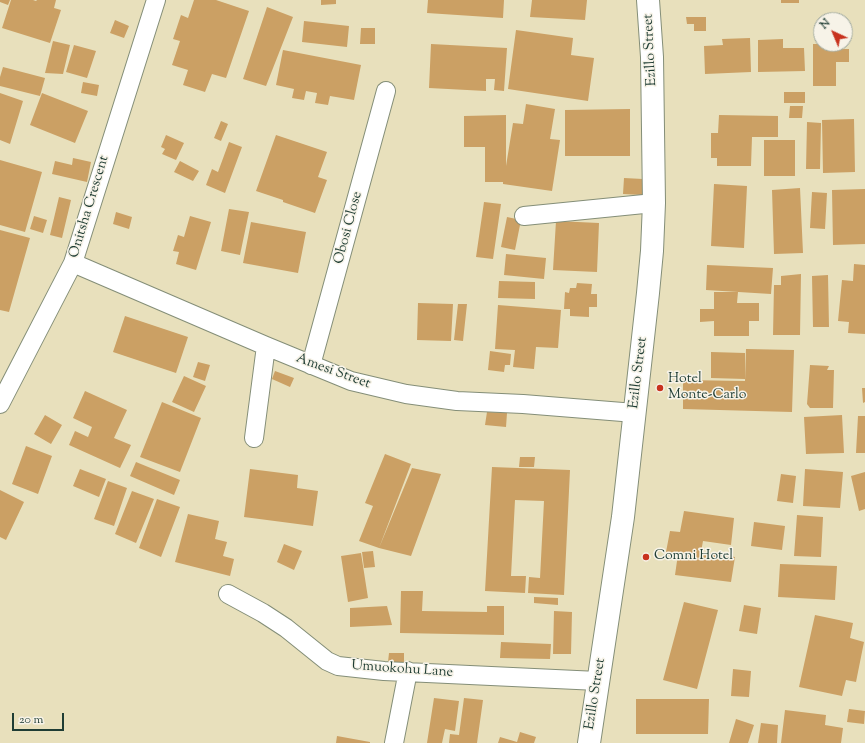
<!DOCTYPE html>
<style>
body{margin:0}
#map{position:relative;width:865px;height:743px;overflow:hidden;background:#e8e0bc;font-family:"Sorts Mill Goudy",serif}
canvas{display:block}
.north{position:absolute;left:813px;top:12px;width:40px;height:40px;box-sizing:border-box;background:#f7f3e8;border:1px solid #a1aaa0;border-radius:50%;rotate:316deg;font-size:11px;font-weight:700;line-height:16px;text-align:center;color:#1f3d34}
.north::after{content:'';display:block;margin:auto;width:14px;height:18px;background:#c8321e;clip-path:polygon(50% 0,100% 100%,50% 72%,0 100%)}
.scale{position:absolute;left:12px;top:713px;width:52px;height:18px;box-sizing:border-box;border:2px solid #1f3d34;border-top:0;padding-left:5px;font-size:12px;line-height:14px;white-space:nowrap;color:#1f3d34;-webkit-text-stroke:3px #f7f3e8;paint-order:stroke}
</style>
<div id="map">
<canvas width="865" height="743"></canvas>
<div class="north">N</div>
<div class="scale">20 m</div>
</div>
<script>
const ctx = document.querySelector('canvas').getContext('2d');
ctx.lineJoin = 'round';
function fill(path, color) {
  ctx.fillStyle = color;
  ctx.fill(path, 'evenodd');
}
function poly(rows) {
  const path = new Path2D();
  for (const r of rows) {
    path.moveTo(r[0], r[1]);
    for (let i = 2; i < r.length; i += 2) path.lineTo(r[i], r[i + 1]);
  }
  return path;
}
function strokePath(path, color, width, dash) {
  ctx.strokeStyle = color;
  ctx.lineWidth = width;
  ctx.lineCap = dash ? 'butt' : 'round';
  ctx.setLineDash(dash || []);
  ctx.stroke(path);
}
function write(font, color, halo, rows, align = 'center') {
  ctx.font = font + ' "Sorts Mill Goudy",serif';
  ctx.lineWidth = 3;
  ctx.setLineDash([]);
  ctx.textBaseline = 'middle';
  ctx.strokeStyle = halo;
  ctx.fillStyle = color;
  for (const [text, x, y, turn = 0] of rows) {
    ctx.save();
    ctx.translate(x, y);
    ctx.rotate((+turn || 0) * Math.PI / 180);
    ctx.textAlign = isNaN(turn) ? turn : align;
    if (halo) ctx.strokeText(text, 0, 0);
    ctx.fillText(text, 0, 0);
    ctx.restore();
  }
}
fill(poly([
 [0,0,10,0,8,5,0,2],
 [11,0,33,0,36,1,37,0,56,0,54,8,61,10,50,43,2,28],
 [194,0,216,0,249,11,226,78,212,74,205,92,183,85,188,70,172,65,180,41,173,39,181,15,188,18],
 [321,0,336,0,336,4,321,5],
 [428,0,504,0,503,18,427,13],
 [532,0,587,0,585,20,530,17],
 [781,0,799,0,799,3,781,3],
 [267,7,293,17,266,86,243,79],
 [686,17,706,17,706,31,694,31,694,24,687,24],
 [115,20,129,26,124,38,110,33],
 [304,21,349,26,347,47,302,42],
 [361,28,375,28,375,44,360,44],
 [516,30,573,38,571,55,594,58,588,101,508,89],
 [750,38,751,72,705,74,704,46,723,45,722,39],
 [783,39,783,48,804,48,805,71,758,72,758,40],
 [53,41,70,45,63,74,45,73],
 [431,44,507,48,504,91,494,90,495,79,486,79,486,91,429,88],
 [813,44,835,44,836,49,849,49,849,62,836,62,836,86,813,86],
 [74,45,96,51,87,78,66,72],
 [283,50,361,65,354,100,330,96,328,105,315,103,317,93,306,91,304,100,292,98,294,89,276,85],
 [3,67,45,78,40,96,0,86,0,77],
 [83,82,99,85,97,96,81,93],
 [784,92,805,92,805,103,784,103],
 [0,93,23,101,10,144,0,140],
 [42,93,88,111,75,143,30,125],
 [526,104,555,109,550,139,560,140,552,191,503,184,503,182,485,182,485,147,464,147,464,116,506,115,506,166,513,123,523,124],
 [790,106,803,106,802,118,789,118],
 [630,109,630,156,565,156,565,110],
 [719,115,778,116,778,137,752,137,751,166,717,166,717,158,711,158,711,133,718,133],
 [854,119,855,172,823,173,822,120],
 [221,121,228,124,221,141,214,138],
 [807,122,821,123,820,169,806,169],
 [166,135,184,143,176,160,162,154,165,149,161,147],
 [276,135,327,152,318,177,327,180,315,213,283,202,283,200,256,191],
 [764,140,795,140,795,176,764,176],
 [229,142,242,147,225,193,206,185,212,169,218,172],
 [73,158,91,162,87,182,52,174,55,161,72,165],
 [0,160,42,172,25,232,0,225],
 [180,161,199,171,193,181,174,172],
 [624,178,643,179,642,195,623,194],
 [714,184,747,186,744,248,711,246],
 [800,188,803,253,774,254,772,190],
 [865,189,865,244,833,245,832,190],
 [812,192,827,193,825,229,810,228],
 [59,197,71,200,62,238,50,235],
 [484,202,501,204,493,259,476,257],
 [229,209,249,212,240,255,221,251],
 [116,212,132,217,129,229,113,224],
 [34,216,47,220,43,233,30,229],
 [190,216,211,222,196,270,176,264,179,252,173,251,178,235,184,237],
 [507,217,521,220,515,250,501,247],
 [556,221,599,223,597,272,553,270],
 [251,222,306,232,298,273,243,263],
 [0,230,30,238,9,312,0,310],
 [506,254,546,258,544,279,504,275],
 [854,264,865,265,865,334,848,333,849,322,838,321,842,280,853,281],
 [707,265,773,268,771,294,706,290],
 [801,274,800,335,773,335,774,285,781,285,781,276],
 [828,275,829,327,813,327,812,276],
 [499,281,535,282,535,299,498,298],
 [577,283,592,284,591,294,597,294,597,307,589,307,589,317,570,316,570,309,564,309,565,292,569,293,570,288,576,288],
 [714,292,738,292,737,303,759,303,759,321,749,321,749,336,714,336,714,321,700,322,700,309,714,309],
 [418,303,453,304,451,341,417,340],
 [458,304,467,304,463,341,454,340],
 [498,305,561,310,558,348,536,347,534,369,513,367,515,350,495,349],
 [125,316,188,337,176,373,113,352],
 [746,349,794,350,792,412,683,409,683,380,745,381],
 [490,351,511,354,510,365,505,365,504,372,488,370],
 [711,352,745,353,745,379,711,378],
 [198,362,210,365,205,381,193,377],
 [810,365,829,366,827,370,834,370,833,408,810,408,807,404],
 [275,371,294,378,290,387,272,379],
 [184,376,206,386,194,412,172,402],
 [862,388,865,388,865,402,863,403],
 [85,391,127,410,114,438,131,445,120,468,69,445,75,431,88,437,92,427,73,418],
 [162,402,201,418,180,472,140,457],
 [487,412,507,413,506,427,485,425],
 [45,415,62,425,51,444,34,434],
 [842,415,844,453,806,454,804,417],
 [858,416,865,416,865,453,856,453],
 [26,446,52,456,38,494,12,484],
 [385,454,411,464,379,548,359,541,373,506,365,503],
 [520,457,535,457,534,467,519,467],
 [136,462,180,480,174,495,130,476],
 [492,467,570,470,564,595,528,593,529,577,540,578,544,501,515,500,511,576,526,576,525,593,485,591],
 [412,468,441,474,411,556,379,548],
 [80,469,106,479,99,497,73,486],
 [250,469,298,475,297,488,318,491,313,526,244,517],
 [805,469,843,472,840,508,803,506],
 [865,472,865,509,859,511,851,476],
 [781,474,796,476,793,503,777,501],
 [108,481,127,488,114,526,94,519],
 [0,490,24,502,6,540,0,537],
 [132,491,154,499,136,543,115,534],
 [157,499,180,507,161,557,139,548],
 [684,511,734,518,731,545,703,541,701,552,735,557,731,582,675,575,678,554,666,552,670,531,680,532],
 [188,514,219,521,215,539,227,542,223,556,234,559,230,576,175,562],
 [797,515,823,517,821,557,794,556],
 [754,522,785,526,782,550,751,546],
 [284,544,302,551,294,570,277,562],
 [373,551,375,567,364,568,362,552],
 [361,553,368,598,348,602,341,556],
 [780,564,837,566,835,600,778,597],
 [401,591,423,591,422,611,487,612,487,606,504,606,504,635,400,633],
 [534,597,558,598,558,605,534,603],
 [684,602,718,610,697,689,663,680],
 [744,605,761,608,757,634,739,631],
 [387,606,392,625,350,627,350,608],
 [554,611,572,612,571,654,553,654],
 [815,615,853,623,850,638,864,642,856,682,846,680,842,696,799,687],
 [501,642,551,644,550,659,500,658],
 [389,653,404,653,404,662,388,662],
 [733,669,751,671,749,697,731,696],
 [434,698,459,701,455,731,445,729,442,743,427,743],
 [464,698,483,700,477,743,449,743,450,734,459,735],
 [636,699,709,699,708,734,636,734],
 [849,709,865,711,864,724,847,722],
 [785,710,826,715,825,725,843,728,841,743,781,743],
 [736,719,754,725,748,743,729,743],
 [761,723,778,725,777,743,758,743],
 [520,732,536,737,534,743,498,743,500,737,517,742],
 [337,736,370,742,370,743,336,743]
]), '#cba064');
const minor = poly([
 [524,216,654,203],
 [73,263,266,346,351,381,406,394,457,401,523,404,635,413],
 [311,365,386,91],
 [0,404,73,263,156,0],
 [254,438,266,346],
 [228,594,263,613,286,628,327,661,338,666,384,671,598,681],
 [394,743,408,671]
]);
const tertiary = poly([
 [589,743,623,517,648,293,652,251,654,203,652,57,648,0]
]);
strokePath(minor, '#848e78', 20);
strokePath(tertiary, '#848e78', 24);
strokePath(minor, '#fff', 18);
strokePath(tertiary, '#fff', 22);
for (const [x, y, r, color] of [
 [660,388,4,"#c8321e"],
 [646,557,4,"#c8321e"]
]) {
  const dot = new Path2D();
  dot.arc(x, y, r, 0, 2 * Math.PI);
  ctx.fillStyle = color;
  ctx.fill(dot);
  strokePath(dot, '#f7f3e8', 1.5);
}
write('14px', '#1f3d34', '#f7f3e8', [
 ["Ezillo Street",651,50,-93],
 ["Onitsha Crescent",90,207,-73],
 ["Obosi Close",349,228,-75],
 ["Amesi Street",333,372,20],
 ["Ezillo Street",639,373,-83],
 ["Umuokohu Lane",402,670,4],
 ["Ezillo Street",596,694,-81]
]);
write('14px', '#1f3d34', '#f7f3e8', [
 ["Hotel",668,380],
 ["Monte-Carlo",668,396],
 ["Comni Hotel",654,557]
], 'left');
</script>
